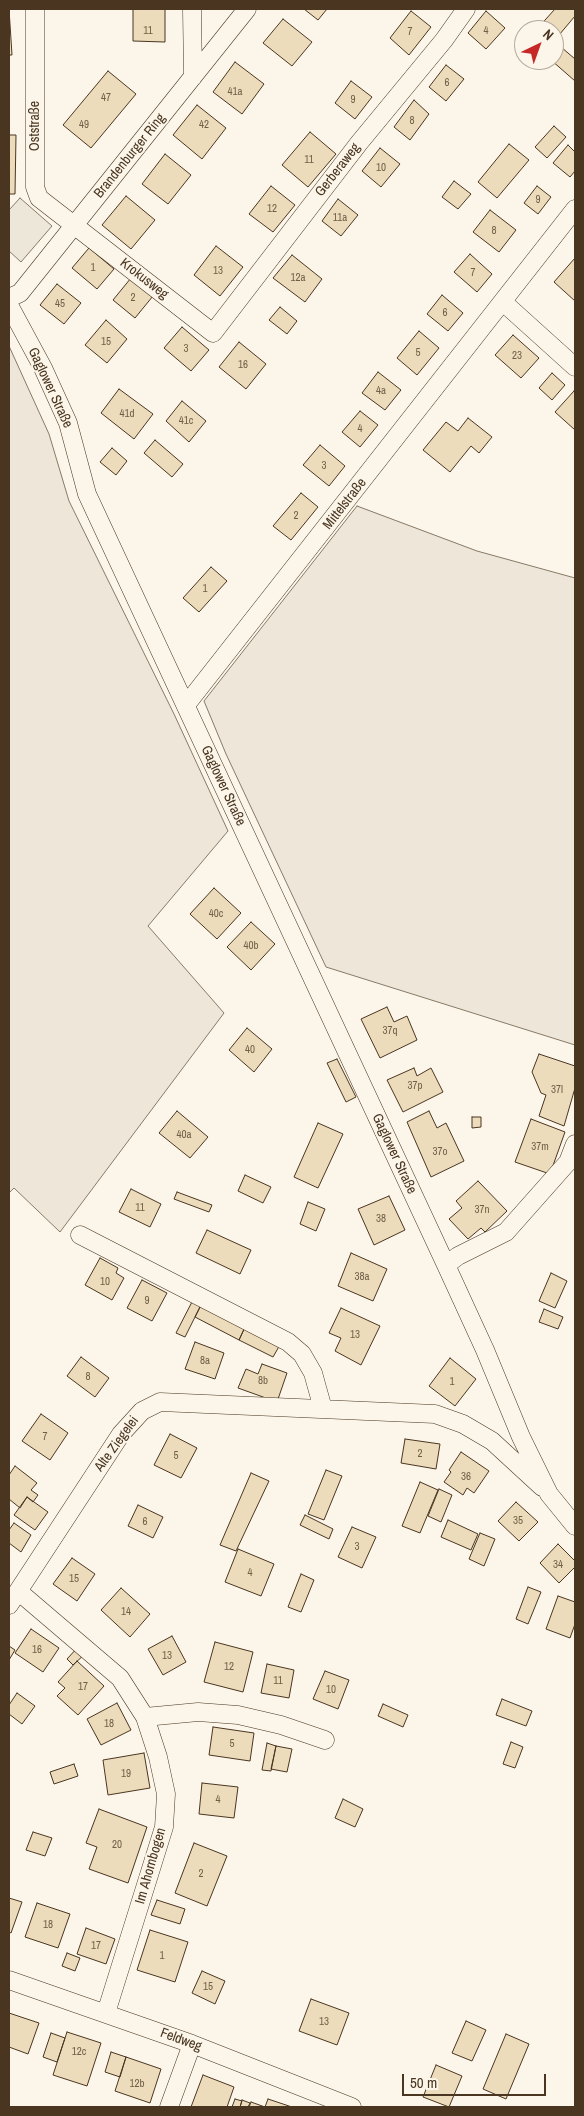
<!DOCTYPE html>
<meta charset="utf-8">
<style>
body{margin:0}
#map{position:relative;width:584px;height:2116px;overflow:hidden;background:#fbf6e9;font-family:"Archivo Narrow",sans-serif}
canvas{display:block}
.frame{position:absolute;inset:0;border:10px solid #4a3520;pointer-events:none}
.north{position:absolute;left:514px;top:20px;width:50px;height:50px;box-sizing:border-box;background:#fbf6e9;border:1px solid #b4a999;border-radius:50%;rotate:42deg;font-size:14px;font-weight:700;line-height:20px;text-align:center;color:#4a3520}
.north::after{content:'';display:block;margin:auto;width:18px;height:22px;background:#c62828;clip-path:polygon(50% 0,100% 100%,50% 72%,0 100%)}
.scale{position:absolute;left:402px;top:2074px;width:144px;height:22px;box-sizing:border-box;border:2px solid #4a3520;border-top:0;padding-left:6px;font-size:15px;line-height:18px;white-space:nowrap;color:#4a3520;-webkit-text-stroke:4px #fbf6e9;paint-order:stroke}
</style>
<div id="map">
<canvas width="584" height="2116"></canvas>
<div class="frame"></div>
<div class="north">N</div>
<div class="scale">50 m</div>
</div>
<script>
const ctx = document.querySelector('canvas').getContext('2d');
ctx.lineJoin = 'round';
function fill(path, color) {
  ctx.fillStyle = color;
  ctx.fill(path, 'evenodd');
}
function poly(rows) {
  const path = new Path2D();
  for (const r of rows) {
    path.moveTo(r[0], r[1]);
    for (let i = 2; i < r.length; i += 2) path.lineTo(r[i], r[i + 1]);
  }
  return path;
}
function strokePath(path, color, width, dash) {
  ctx.strokeStyle = color;
  ctx.lineWidth = width;
  ctx.lineCap = dash ? 'butt' : 'round';
  ctx.setLineDash(dash || []);
  ctx.stroke(path);
}
function write(font, color, halo, rows, align = 'center') {
  ctx.font = font + ' "Archivo Narrow",sans-serif';
  ctx.lineWidth = 4;
  ctx.setLineDash([]);
  ctx.textBaseline = 'middle';
  ctx.strokeStyle = halo;
  ctx.fillStyle = color;
  for (const [text, x, y, turn = 0] of rows) {
    ctx.save();
    ctx.translate(x, y);
    ctx.rotate((+turn || 0) * Math.PI / 180);
    ctx.textAlign = isNaN(turn) ? turn : align;
    if (halo) ctx.strokeText(text, 0, 0);
    ctx.fillText(text, 0, 0);
    ctx.restore();
  }
}
const green = poly([
 [9,346,49,434,69,501,174,714,228,831,148,926,224,1013,60,1232,14,1188,9,1193,9,346],
 [357,506,477,551,575,578,575,1045,326,967,226,754,204,701,357,506]
]);
fill(green, '#ede6d9');
strokePath(green, '#887966', 1);
const parking = poly([
 [20,198,52,226,21,262,9,251,9,210,20,198]
]);
fill(parking, '#ede7d9');
strokePath(parking, '#887966', 1);
const building = poly([
 [9,9,12,55,9,55,9,9],
 [133,9,165,9,165,42,133,41,133,9],
 [304,9,327,9,318,20,304,9],
 [555,9,575,9,575,16,554,41,554,30,536,30,555,9],
 [411,11,431,27,409,55,390,38,411,11],
 [486,11,505,28,486,49,468,33,486,11],
 [283,19,312,42,292,66,263,43,283,19],
 [554,41,575,59,575,81,551,60,554,60,554,41],
 [235,62,264,84,242,114,213,92,235,62],
 [446,65,464,79,446,101,429,87,446,65],
 [108,71,136,94,91,148,63,125,108,71],
 [351,81,372,97,355,119,335,103,351,81],
 [414,100,429,114,410,140,394,127,414,100],
 [197,105,226,128,202,159,173,135,197,105],
 [554,126,566,137,547,158,535,147,554,126],
 [310,132,336,154,308,187,282,165,310,132],
 [9,135,16,135,15,194,9,194,9,135],
 [509,144,529,160,497,198,478,182,509,144],
 [568,145,575,152,575,171,570,177,553,163,568,145],
 [380,148,400,164,381,187,362,171,380,148],
 [165,154,191,175,168,204,142,184,165,154],
 [454,181,471,194,458,209,442,197,454,181],
 [271,186,295,205,273,232,249,214,271,186],
 [537,186,551,197,538,214,524,203,537,186],
 [126,196,155,220,131,249,102,225,126,196],
 [338,199,358,215,341,236,322,221,338,199],
 [490,210,516,230,499,252,473,232,490,210],
 [216,246,243,267,220,296,194,275,216,246],
 [89,248,114,269,97,289,72,268,89,248],
 [470,254,492,274,477,292,454,272,470,254],
 [292,255,322,279,305,302,273,278,292,255],
 [575,258,575,301,554,282,575,258],
 [131,278,153,296,135,318,113,300,131,278],
 [57,284,81,303,64,324,40,305,57,284],
 [442,295,463,313,448,331,427,314,442,295],
 [280,307,297,321,287,334,269,320,280,307],
 [106,320,127,339,107,363,85,345,106,320],
 [182,327,209,350,191,371,164,348,182,327],
 [419,331,439,348,417,375,397,358,419,331],
 [513,335,539,358,521,378,495,355,513,335],
 [239,342,266,364,246,389,219,367,239,342],
 [378,372,401,390,385,410,362,393,378,372],
 [552,373,565,385,552,400,539,388,552,373],
 [119,389,153,414,134,439,101,413,119,389],
 [574,391,575,393,575,430,555,412,574,391],
 [182,401,206,421,189,442,166,421,182,401],
 [360,411,378,425,360,447,342,432,360,411],
 [468,418,492,437,479,453,471,446,450,472,423,450,446,422,458,431,468,418],
 [155,440,183,464,172,477,144,453,155,440],
 [320,445,345,466,329,486,303,465,320,445],
 [112,448,127,461,116,475,100,462,112,448],
 [301,493,318,507,291,540,273,526,301,493],
 [211,567,227,581,199,612,183,598,211,567],
 [214,888,241,913,217,939,190,914,214,888],
 [251,922,275,944,251,970,227,947,251,922],
 [387,1007,394,1022,407,1016,417,1040,380,1058,361,1019,387,1007],
 [247,1028,272,1049,254,1072,229,1050,247,1028],
 [539,1054,575,1066,575,1088,564,1126,539,1116,546,1095,541,1093,532,1072,539,1054],
 [337,1059,356,1097,346,1102,327,1063,337,1059],
 [414,1068,417,1076,431,1068,443,1092,403,1112,387,1080,414,1068],
 [177,1111,208,1137,190,1158,159,1133,177,1111],
 [429,1111,437,1128,446,1123,464,1161,431,1177,407,1122,429,1111],
 [472,1117,481,1117,481,1127,472,1128,472,1117],
 [531,1119,565,1132,550,1174,515,1162,531,1119],
 [318,1123,343,1134,318,1188,294,1177,318,1123],
 [245,1175,271,1187,263,1203,238,1191,245,1175],
 [478,1181,507,1211,485,1232,481,1228,468,1239,449,1219,462,1208,456,1201,478,1181],
 [131,1189,161,1204,150,1227,119,1212,131,1189],
 [177,1192,212,1205,209,1212,174,1199,177,1192],
 [389,1196,405,1230,374,1245,358,1209,389,1196],
 [308,1202,325,1209,316,1231,300,1224,308,1202],
 [207,1230,251,1250,240,1274,196,1253,207,1230],
 [351,1253,387,1269,373,1301,338,1286,351,1253],
 [100,1258,118,1268,116,1273,124,1278,112,1300,85,1285,100,1258],
 [551,1273,567,1281,555,1308,539,1301,551,1273],
 [142,1280,167,1293,152,1321,127,1308,142,1280],
 [194,1298,202,1303,185,1337,176,1333,194,1298],
 [202,1303,246,1325,239,1340,195,1317,202,1303],
 [341,1308,380,1326,361,1365,335,1351,341,1338,329,1333,341,1308],
 [544,1309,563,1317,558,1329,539,1322,544,1309],
 [246,1325,281,1343,273,1357,239,1340,246,1325],
 [195,1342,224,1353,215,1379,185,1369,195,1342],
 [81,1357,109,1378,95,1397,67,1376,81,1357],
 [450,1358,476,1379,455,1406,429,1386,450,1358],
 [262,1364,287,1373,277,1402,238,1388,246,1369,258,1374,262,1364],
 [41,1414,68,1433,50,1460,22,1441,41,1414],
 [170,1434,197,1448,181,1478,154,1465,170,1434],
 [405,1439,440,1444,436,1469,401,1463,405,1439],
 [461,1452,489,1471,474,1493,467,1488,463,1495,444,1482,451,1472,449,1470,461,1452],
 [15,1466,37,1483,31,1490,38,1495,33,1502,27,1497,20,1508,9,1499,9,1475,15,1466],
 [326,1470,342,1476,324,1520,308,1514,326,1470],
 [251,1473,269,1481,236,1551,220,1545,251,1473],
 [420,1482,438,1490,420,1533,402,1526,420,1482],
 [439,1489,452,1495,441,1522,428,1516,439,1489],
 [27,1497,48,1512,35,1530,14,1515,27,1497],
 [516,1502,538,1522,519,1541,498,1521,516,1502],
 [138,1505,163,1517,153,1538,128,1526,138,1505],
 [305,1515,333,1529,329,1539,300,1525,305,1515],
 [448,1520,478,1534,471,1550,441,1537,448,1520],
 [14,1523,31,1535,21,1552,9,1543,9,1530,14,1523],
 [352,1527,376,1537,362,1568,338,1557,352,1527],
 [480,1533,495,1539,484,1566,469,1559,480,1533],
 [558,1544,575,1561,575,1567,559,1583,540,1563,558,1544],
 [238,1549,274,1564,261,1596,225,1582,238,1549],
 [72,1558,95,1574,77,1601,53,1584,72,1558],
 [301,1574,314,1580,301,1612,288,1607,301,1574],
 [528,1587,541,1592,528,1624,516,1619,528,1587],
 [121,1588,150,1614,130,1637,101,1610,121,1588],
 [558,1596,575,1602,575,1624,570,1638,546,1629,558,1596],
 [31,1629,59,1648,43,1672,15,1653,31,1629],
 [172,1636,186,1662,163,1675,148,1649,172,1636],
 [215,1642,253,1652,243,1692,204,1682,215,1642],
 [9,1646,15,1650,9,1660,9,1646],
 [79,1646,86,1653,73,1665,67,1659,79,1646],
 [77,1661,104,1686,78,1715,57,1696,65,1688,58,1682,77,1661],
 [267,1664,294,1670,289,1698,261,1693,267,1664],
 [325,1671,349,1680,338,1709,313,1699,325,1671],
 [17,1693,35,1706,22,1724,9,1714,9,1705,17,1693],
 [502,1699,532,1711,526,1726,496,1715,502,1699],
 [117,1703,131,1730,101,1745,87,1719,117,1703],
 [383,1704,408,1715,403,1727,378,1716,383,1704],
 [213,1727,254,1733,250,1761,209,1755,213,1727],
 [511,1742,523,1747,515,1768,503,1764,511,1742],
 [267,1743,276,1746,271,1771,262,1770,267,1743],
 [276,1746,292,1749,287,1772,271,1769,276,1746],
 [144,1753,150,1788,108,1795,103,1760,144,1753],
 [74,1764,78,1776,54,1784,50,1772,74,1764],
 [202,1783,238,1787,234,1818,199,1814,202,1783],
 [343,1799,363,1809,355,1827,335,1818,343,1799],
 [99,1809,147,1827,128,1883,89,1869,97,1847,86,1843,99,1809],
 [33,1832,52,1838,45,1856,26,1850,33,1832],
 [194,1843,227,1856,207,1906,175,1893,194,1843],
 [9,1898,22,1902,11,1933,9,1932,9,1898],
 [157,1900,185,1909,180,1924,151,1915,157,1900],
 [37,1903,70,1914,58,1948,25,1937,37,1903],
 [86,1928,115,1939,106,1964,77,1954,86,1928],
 [150,1930,188,1942,175,1982,137,1970,150,1930],
 [67,1953,80,1958,75,1971,62,1966,67,1953],
 [202,1971,225,1981,215,2004,192,1993,202,1971],
 [311,1999,349,2013,337,2045,299,2031,311,1999],
 [9,2013,39,2023,28,2054,9,2047,9,2013],
 [466,2021,486,2030,472,2061,452,2053,466,2021],
 [67,2032,101,2043,87,2086,53,2075,67,2032],
 [51,2033,65,2038,57,2062,43,2057,51,2033],
 [506,2034,529,2044,506,2099,483,2089,506,2034],
 [111,2052,126,2057,120,2077,105,2072,111,2052],
 [126,2057,161,2069,150,2103,115,2091,126,2057],
 [436,2065,462,2076,449,2107,423,2097,436,2065],
 [203,2075,234,2087,227,2107,191,2107,203,2075],
 [235,2099,242,2101,240,2107,232,2107,235,2099],
 [268,2099,292,2107,265,2107,268,2099],
 [242,2100,250,2103,248,2107,240,2107,242,2100],
 [251,2102,265,2107,249,2107,251,2102]
]);
fill(building, '#ecdcbc');
strokePath(building, '#4a3520', 1);
const street = poly([
 [35,9,35,187,39,198,213,333,359,143,444,40,466,9],
 [192,9,193,77],
 [9,298,20,293,247,9],
 [503,302,575,367],
 [9,305,43,368,68,423,87,494,446,1265,485,1350,521,1437,549,1494,575,1526],
 [186,705,575,209],
 [80,1235,288,1342,302,1354,313,1373,323,1409],
 [446,1265,458,1256,506,1232,568,1162,575,1144],
 [18,1591,120,1678,145,1717,158,1757,166,1794,164,1827,106,2013],
 [9,1605,121,1434,142,1411,160,1402,435,1414,463,1424,492,1441,542,1487],
 [145,1717,198,1712,238,1715,281,1725,325,1740],
 [9,1980,192,2044,352,2107],
 [169,2107,192,2044]
]);
strokePath(street, '#4a3520', 19);
strokePath(street, '#fbf6e9', 18);
write('11px', '#725f47', null, [
 ["11",148,31],
 ["4",486,31],
 ["7",410,32],
 ["6",447,83],
 ["41a",235,92],
 ["47",106,98],
 ["9",353,100],
 ["8",412,121],
 ["49",84,125],
 ["42",204,125],
 ["11",309,160],
 ["10",381,168],
 ["9",538,200],
 ["12",272,209],
 ["11a",340,218],
 ["8",494,231],
 ["1",93,268],
 ["13",218,271],
 ["7",473,273],
 ["12a",298,278],
 ["2",133,298],
 ["45",60,304],
 ["6",445,313],
 ["15",106,342],
 ["3",186,349],
 ["5",418,353],
 ["23",517,356],
 ["16",243,365],
 ["4a",381,391],
 ["41d",127,414],
 ["41c",186,421],
 ["4",360,429],
 ["3",324,466],
 ["2",296,516],
 ["1",205,589],
 ["40c",216,914],
 ["40b",251,946],
 ["37q",390,1031],
 ["40",250,1050],
 ["37p",415,1086],
 ["37l",557,1090],
 ["40a",184,1135],
 ["37m",540,1147],
 ["37o",440,1152],
 ["11",140,1208],
 ["37n",482,1210],
 ["38",381,1219],
 ["38a",362,1277],
 ["10",105,1282],
 ["9",147,1301],
 ["13",355,1335],
 ["8a",205,1361],
 ["8",88,1377],
 ["8b",263,1381],
 ["1",452,1382],
 ["7",45,1437],
 ["2",420,1454],
 ["5",176,1456],
 ["36",466,1477],
 ["35",518,1521],
 ["6",145,1522],
 ["3",357,1547],
 ["34",558,1565],
 ["4",250,1573],
 ["15",74,1579],
 ["14",126,1612],
 ["16",37,1650],
 ["13",167,1656],
 ["12",229,1667],
 ["11",278,1681],
 ["17",83,1687],
 ["10",331,1690],
 ["18",109,1724],
 ["5",232,1744],
 ["19",126,1774],
 ["4",218,1800],
 ["20",117,1845],
 ["2",201,1874],
 ["18",48,1925],
 ["17",96,1946],
 ["1",162,1956],
 ["15",208,1987],
 ["13",324,2022],
 ["12c",79,2052],
 ["12b",137,2084]
]);
write('14px', '#4a3520', '#fbf6e9', [
 ["Oststraße",35,126,-90],
 ["Brandenburger Ring",130,156,-51],
 ["Gerberaweg",338,170,-52],
 ["Krokusweg",144,279,38],
 ["Gaglower Straße",50,388,65],
 ["Mittelstraße",345,504,-52],
 ["Gaglower Straße",223,786,65],
 ["Gaglower Straße",394,1154,65],
 ["Alte Ziegelei",117,1444,-54],
 ["Im Ahornbogen",151,1866,-74],
 ["Feldweg",181,2040,20]
]);
</script>
